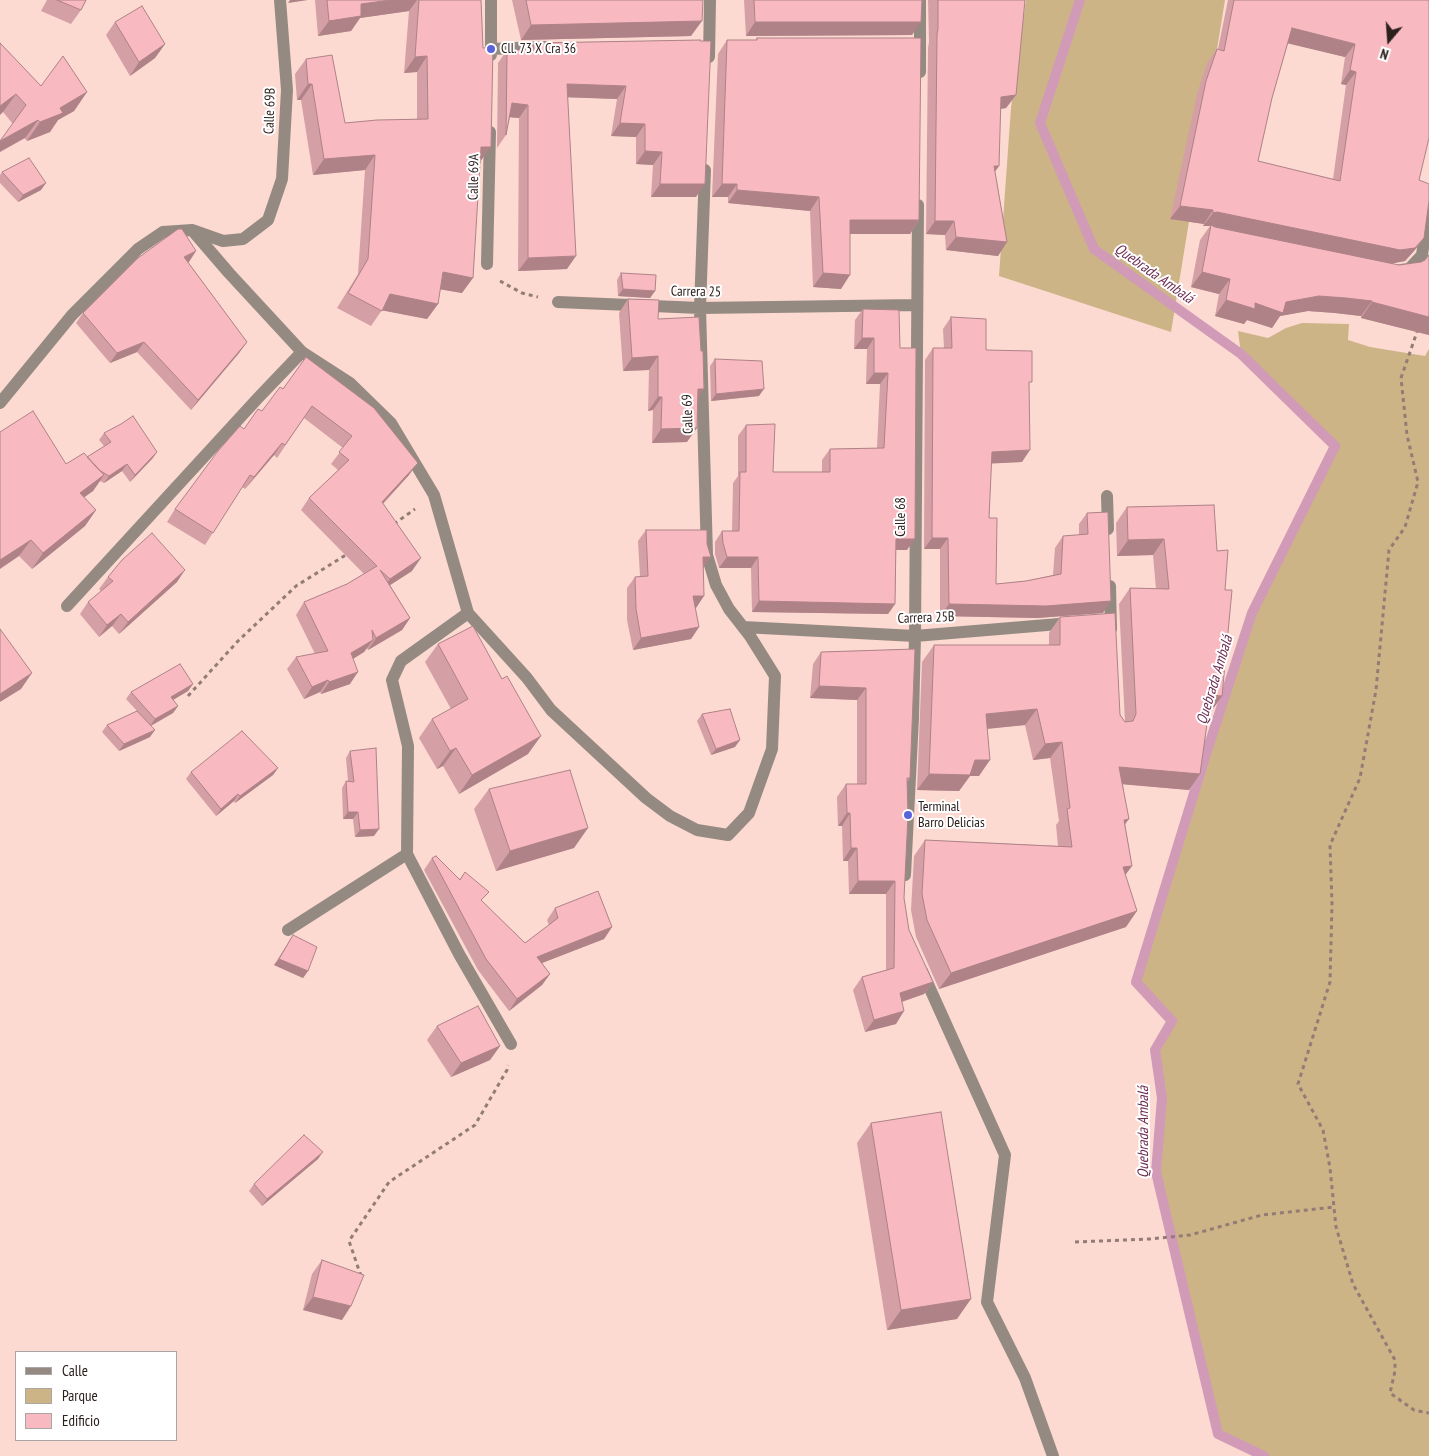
<!DOCTYPE html>
<meta charset="utf-8">
<style>
body{margin:0}
#map{position:relative;width:1429px;height:1456px;overflow:hidden;background:#fcdad1;font-family:"PT Sans Narrow",sans-serif}
canvas{display:block}
.legend{position:absolute;left:15px;top:1351px;width:162px;height:90px;box-sizing:border-box;background:#fff;border:1px solid #aba6a5;margin:0;padding:6px 9px;list-style:none;font-size:15px;color:#2c201d}
.legend li{display:flex;align-items:center;gap:10px;height:25px}
.legend b{width:25px;border:1px solid #aba6a5}
.north{position:absolute;left:1364px;top:15px;width:50px;height:50px;-webkit-text-stroke:4px #fff;paint-order:stroke;rotate:198deg;font-size:14px;font-weight:700;line-height:20px;text-align:center;color:#2c201d}
.north::after{content:'';display:block;margin:auto;width:18px;height:22px;background:#2c201d;clip-path:polygon(50% 0,100% 100%,50% 72%,0 100%)}
</style>
<div id="map">
<canvas width="1429" height="1456"></canvas>
<ul class="legend">
<li><b style="height:6px;background:#958a82"></b>Calle</li>
<li><b style="height:14px;background:#cdb486"></b>Parque</li>
<li><b style="height:14px;background:#f8b9c1"></b>Edificio</li>
</ul>
<div class="north">N</div>
</div>
<script>
const ctx = document.querySelector('canvas').getContext('2d');
ctx.lineJoin = 'round';
function fill(path, color) {
  ctx.fillStyle = color;
  ctx.fill(path, 'evenodd');
}
function poly(rows) {
  const path = new Path2D();
  for (const r of rows) {
    path.moveTo(r[0], r[1]);
    for (let i = 2; i < r.length; i += 2) path.lineTo(r[i], r[i + 1]);
  }
  return path;
}
function strokePath(path, color, width, dash) {
  ctx.strokeStyle = color;
  ctx.lineWidth = width;
  ctx.lineCap = dash ? 'butt' : 'round';
  ctx.setLineDash(dash || []);
  ctx.stroke(path);
}
function write(font, color, halo, rows, align = 'center') {
  ctx.font = font + ' "PT Sans Narrow",sans-serif';
  ctx.lineWidth = 4;
  ctx.setLineDash([]);
  ctx.textBaseline = 'middle';
  ctx.strokeStyle = halo;
  ctx.fillStyle = color;
  for (const [text, x, y, turn = 0] of rows) {
    ctx.save();
    ctx.translate(x, y);
    ctx.rotate((+turn || 0) * Math.PI / 180);
    ctx.textAlign = isNaN(turn) ? turn : align;
    if (halo) ctx.strokeText(text, 0, 0);
    ctx.fillText(text, 0, 0);
    ctx.restore();
  }
}
fill(poly([
 [1026,0,1225,0,1171,332,999,276,1011,108],
 [1302,323,1349,324,1348,340,1370,347,1425,356,1429,349,1429,1456,1264,1456,1218,1434,1156,1172,1162,1098,1155,1050,1172,1021,1136,982,1250,620,1335,446,1241,354,1238,331,1268,338,1286,328]
]), '#cdb486');
strokePath(poly([
 [1080,0,1040,123,1094,249,1241,354,1335,446,1252,613,1206,754,1136,982,1172,1021,1155,1050,1162,1098,1156,1172,1218,1434,1264,1456]
]), '#d19bb7', 10);
strokePath(poly([
 [500,281,522,293,538,297],
 [1418,329,1401,378,1407,435,1418,482,1405,527,1389,550,1376,690,1360,778,1330,845,1332,904,1330,982,1298,1084,1323,1130,1330,1168,1336,1227,1353,1284,1395,1360,1395,1371,1390,1393,1414,1410,1429,1413],
 [394,524,415,509],
 [188,696,238,641,296,586,349,553],
 [1075,1242,1150,1239,1190,1235,1262,1215,1334,1207],
 [361,1276,349,1241,389,1182,475,1125,507,1070,508,1065]
]), '#937c76', 3, [4, 4]);
strokePath(poly([
 [491,49,546,47],
 [491,55,491,0],
 [709,57,710,0],
 [920,72,920,0],
 [192,230,229,273,302,352,350,383,391,423,434,495,468,613,527,678,551,710,646,798,670,816,697,830,728,835,749,813,772,749,775,676,750,636,729,609,716,585,707,555,700,308,705,170],
 [487,264,490,132],
 [1401,270,1409,269,1422,255,1429,205],
 [558,302,700,308,917,305],
 [0,403,72,315,138,249,163,232,192,230,223,241,243,239,268,220,282,179,287,90,280,0],
 [1107,496,1108,529],
 [1110,586,1111,629],
 [67,606,258,398,302,352],
 [468,613,401,661,392,680,408,746,407,854,459,954,511,1044],
 [743,627,915,636,1071,623],
 [905,875,913,718,915,636,918,205],
 [288,930,407,854],
 [922,971,1005,1155,987,1302,1025,1378,1053,1456]
]), '#958a82', 12);
fill(poly([
 [47,0,86,0,81,10,71,24,41,11],
 [315,0,481,0,480,162,462,293,440,289,438,304,427,319,382,310,371,326,337,308,358,274,365,170,313,175,301,100,297,100,295,74,306,59,345,123,417,119,417,72,404,73,409,11,360,18,351,31,318,36],
 [512,0,703,0,691,36,521,40],
 [744,0,922,0,912,35,746,36],
 [928,0,1025,0,1016,95,1006,108,1000,109,999,166,995,171,1007,242,998,256,946,250,945,235,926,234,928,48,929,42],
 [1228,0,1429,0,1419,180,1424,238,1414,251,1405,261,1393,263,1429,335,1361,318,1361,316,1335,313,1308,311,1280,316,1272,328,1247,320,1244,324,1215,316,1219,294,1191,287,1200,240,1210,226,1203,226,1204,224,1170,219,1197,94,1207,63,1217,49,1218,49],
 [1288,43,1345,57,1341,84,1346,85,1333,179,1258,161,1272,98],
 [115,22,165,44,155,58,130,76,106,35],
 [757,38,919,220,910,234,850,234,841,289,813,287,810,211,728,203,728,197,712,197,718,54,727,40,756,40],
 [700,40,696,197,651,197,653,165,636,164,636,137,611,136,617,99,568,97,567,269,518,271,519,118,510,117,506,135,497,148,498,63,507,50,529,50,533,43],
 [0,43,41,86,87,92,74,111,58,120,50,132,27,141,3,112],
 [2,172,41,190,18,202,0,183,0,175],
 [196,251,188,262,247,342,239,353,191,410,137,352,110,363,76,323,83,313],
 [621,273,655,291,650,298,618,296,617,280],
 [628,299,658,319,687,442,652,443,653,410,648,411,649,370,623,371,619,313],
 [863,309,900,348,907,550,896,550,895,604,888,614,752,612,751,568,719,568,715,554,715,542,722,531,732,531,733,483,738,476,738,436,746,425,773,472,822,472,822,460,830,449,877,448,880,384,866,384,867,349,854,349,855,320],
 [951,317,986,350,1029,385,1022,462,991,463,989,518,996,584,1026,581,1053,575,1055,548,1063,536,1079,535,1079,524,1087,513,1103,613,1037,618,940,616,940,549,924,549,925,360,933,348,944,348,943,329],
 [306,357,409,475,383,504,412,571,390,585,410,618,402,630,368,650,367,648,364,652,353,659,350,684,321,694,320,692,304,699,287,669,296,657,315,654,296,615,304,602,347,584,364,574,301,510,309,498,338,470,331,464,343,448,304,418,277,458,274,455,245,489,242,487,205,545,167,522,175,509,244,429,262,411,283,389],
 [715,359,759,396,711,401,710,366],
 [104,433,157,452,152,459,130,482,122,471,104,483,100,481,93,491,84,497,96,510,85,526,32,569,19,556,66,464,87,457,104,446,99,440],
 [1214,505,1211,712,1209,712,1200,774,1189,790,1123,784,1125,824,1132,866,1125,875,1126,927,939,989,916,937,911,910,914,856,925,840,1058,846,1056,825,1059,821,1050,758,1033,760,1025,725,987,729,979,776,970,776,959,791,917,790,922,662,934,645,1049,645,1049,633,1060,617,1125,722,1119,604,1130,588,1156,589,1153,555,1117,556,1116,523,1127,507],
 [646,530,703,567,696,608,695,608,699,627,691,639,633,650,627,620,627,588,635,577,640,576,638,541],
 [108,577,177,582,119,634,112,626,99,637,80,614,88,602,101,591,99,589],
 [438,644,528,754,459,794,443,766,437,769,419,738,432,719,451,709,425,662],
 [915,649,910,778,907,782,904,898,909,930,933,982,924,994,902,1002,896,1024,865,1032,853,990,862,977,886,970,886,894,849,894,848,861,843,861,842,826,838,826,837,797,846,784,857,784,857,700,810,698,813,664,821,652],
 [193,684,188,691,173,700,178,706,173,713,151,726,150,737,119,751,102,732,107,725,137,711,126,699,131,692],
 [702,714,735,747,711,755,697,721],
 [350,751,374,836,355,837,353,819,343,819,342,788,346,781,348,781,346,758],
 [278,768,273,775,235,803,234,801,216,816,186,779,191,772],
 [489,789,574,848,496,871,474,809],
 [432,858,460,879,465,872,482,901,525,943,549,925,547,920,555,908,612,927,604,939,542,963,550,974,542,985,509,1011,478,970,424,870],
 [293,935,308,971,303,978,274,965],
 [437,1026,500,1046,490,1060,451,1077,427,1040],
 [871,1123,957,1319,887,1330,857,1143],
 [318,1159,262,1206,249,1191,254,1184],
 [322,1260,342,1320,303,1310,312,1274]
]), '#d59fa6');
fill(poly([
 [290,0,308,0,288,3],
 [391,0,417,0,409,11,360,18,351,31,318,36,329,21,361,4],
 [702,21,691,36,521,40,531,25],
 [755,22,921,22,912,35,746,36],
 [1292,28,1355,44,1345,57,1282,42],
 [165,44,155,58,130,76,139,62],
 [427,56,417,72,404,73,415,57],
 [1350,70,1356,72,1346,85,1341,84],
 [308,84,312,84,301,100,297,100],
 [567,84,626,86,617,99,558,97],
 [87,92,74,111,58,120,50,132,27,141,40,122,60,108],
 [16,94,3,112,0,115,0,106],
 [1016,95,1006,108,992,110,1001,97],
 [512,103,528,105,519,118,506,117],
 [38,120,25,138,0,152,0,141],
 [620,123,645,124,636,137,611,136],
 [481,147,491,147,480,162],
 [645,151,662,152,653,165,636,164],
 [375,155,365,170,313,175,324,159],
 [994,166,999,166,989,180],
 [46,183,41,190,18,202,23,195],
 [660,184,705,184,696,197,651,197],
 [722,184,737,184,728,197,712,197],
 [737,190,819,197,810,211,728,203],
 [1180,206,1213,210,1204,224,1170,219],
 [1217,212,1424,238,1414,251,1405,261,1390,264,1211,227,1211,225,1210,226,1203,226,1213,213],
 [850,220,919,220,910,234,841,234],
 [935,221,954,221,945,235,926,234],
 [956,237,1007,242,998,256,946,250],
 [196,251,189,262,177,267,184,257],
 [576,256,567,269,518,271,528,258],
 [443,272,473,278,462,293,432,288],
 [1202,272,1230,279,1219,294,1191,287],
 [823,273,850,275,841,289,813,287],
 [623,289,655,291,650,298,618,296],
 [390,294,438,304,427,319,380,310],
 [1319,296,1346,298,1372,301,1361,316,1335,313,1308,311,1280,316,1272,328,1247,320,1244,324,1215,316,1226,300,1255,303,1286,302],
 [1372,302,1429,317,1429,335,1361,318],
 [862,338,874,338,867,349,854,349],
 [144,342,137,352,110,363,117,353],
 [247,342,239,353,191,410,198,400],
 [658,356,649,370,623,371,632,358],
 [874,373,888,373,880,384,866,384],
 [698,389,704,389,695,402],
 [764,389,759,396,711,401,716,394],
 [658,397,662,397,653,410,648,411],
 [697,428,687,442,652,443,661,429],
 [282,443,274,455,245,489,254,477],
 [1030,450,1022,462,983,464,992,452],
 [157,452,152,459,130,482,135,475],
 [418,463,409,475,373,514,382,502],
 [127,464,122,471,104,483,109,476],
 [104,475,93,491,68,509,80,493],
 [96,510,85,526,32,569,43,553],
 [932,538,948,538,940,549,924,549],
 [896,539,915,539,907,550,888,550],
 [1164,539,1153,555,1117,556,1128,540],
 [31,540,19,556,0,569,0,560],
 [703,557,711,557,703,568],
 [727,557,758,557,751,568,719,568],
 [421,558,412,571,381,591,390,579],
 [185,570,177,582,119,634,128,622],
 [693,596,704,596,696,608,685,608],
 [759,601,895,604,888,614,752,612],
 [1111,601,1103,613,1037,618,940,616,949,604],
 [121,614,112,626,99,637,107,625],
 [410,618,402,630,368,650,376,638],
 [699,627,691,639,633,650,641,638],
 [373,640,364,652,343,665,351,653],
 [358,672,350,684,321,694,329,682],
 [32,673,21,689,0,702,0,694],
 [328,680,320,692,304,699,312,687],
 [193,684,188,691,166,704,171,697],
 [819,686,866,688,857,700,810,698],
 [1211,695,1222,696,1211,712,1200,711],
 [178,706,173,713,150,726,155,719],
 [1037,709,1025,725,975,730,986,714],
 [155,730,150,737,119,751,124,744],
 [541,736,528,754,459,794,472,775],
 [740,740,735,747,711,755,716,749],
 [1062,742,1050,758,1033,760,1045,744],
 [456,748,443,766,437,769,450,751],
 [975,760,990,760,979,776,970,776,959,791,917,790,929,774],
 [1119,767,1200,774,1189,790,1108,783],
 [278,768,273,775,235,803,240,796],
 [238,794,234,801,216,816,221,809],
 [348,812,358,812,353,819,343,819],
 [847,813,850,813,842,826,838,826],
 [1129,819,1117,835,1124,820],
 [588,828,574,848,496,871,510,851],
 [379,829,374,836,355,837,360,830],
 [851,848,857,848,848,861,843,861],
 [1132,866,1120,882,1123,867],
 [858,881,895,881,886,894,849,894],
 [1137,911,1126,927,939,989,951,973],
 [612,927,604,939,529,968,537,957],
 [279,959,308,971,303,978,274,965],
 [550,974,542,985,509,1011,517,999],
 [933,982,924,994,892,1005,900,993],
 [904,1011,896,1024,865,1032,874,1020],
 [500,1046,490,1060,451,1077,461,1063],
 [323,1152,318,1159,262,1206,267,1199],
 [313,1297,351,1306,342,1320,303,1310],
 [971,1299,957,1319,887,1330,901,1310]
]), '#ae8287');
const building = poly([
 [57,0,86,0,81,10,57,0],
 [327,0,391,0,361,4,361,16,329,21,327,0],
 [419,0,481,0,483,48,493,47,491,147,481,147,473,278,443,272,438,304,390,294,382,311,348,293,368,259,375,155,324,159,312,84,308,84,306,59,332,55,345,123,377,120,428,119,427,56,415,57,419,0],
 [526,0,703,0,702,21,531,25,526,0],
 [754,0,922,0,921,22,755,22,754,0],
 [938,0,1025,0,1016,95,1001,97,999,166,994,166,1007,242,956,237,954,221,935,221,937,34,938,29,938,0],
 [1234,0,1429,0,1429,138,1419,180,1429,184,1429,201,1424,238,1415,248,1400,250,1217,212,1213,213,1213,210,1180,206,1206,81,1217,49,1224,51,1234,0],
 [1292,28,1355,44,1350,70,1356,72,1340,181,1258,161,1272,98,1292,28],
 [142,6,165,44,139,62,115,22,142,6],
 [757,38,921,38,919,220,850,220,850,275,823,273,819,197,737,190,737,184,722,184,727,40,757,40,757,38],
 [700,40,700,41,711,41,705,184,660,184,662,152,645,151,645,124,620,123,626,86,567,84,576,256,528,258,528,105,512,103,506,135,507,50,534,50,533,43,700,40],
 [0,43,41,86,63,56,87,92,60,108,63,113,40,122,38,120,0,141,26,105,16,94,0,106,0,43],
 [29,158,46,183,23,195,2,172,29,158],
 [1211,225,1215,227,1399,265,1421,262,1425,260,1429,255,1429,317,1372,302,1372,301,1346,298,1319,296,1286,302,1283,313,1255,303,1255,309,1226,300,1230,279,1202,272,1211,225],
 [178,229,182,229,196,251,184,257,247,342,198,400,144,342,117,353,83,313,138,258,178,229],
 [621,273,656,275,655,291,623,289,621,273],
 [628,299,659,300,658,319,699,317,701,351,703,351,704,389,698,389,697,428,661,429,662,397,658,397,658,356,632,358,628,299],
 [863,309,899,310,900,348,916,348,915,539,896,539,895,604,759,601,758,557,727,557,723,543,722,531,739,531,740,472,746,472,746,425,775,424,773,472,830,472,830,449,884,448,888,373,874,373,874,338,862,338,863,309],
 [951,317,986,319,986,350,1032,351,1032,382,1029,382,1030,450,992,452,989,518,997,518,996,584,1026,581,1061,574,1063,536,1088,534,1087,513,1108,512,1111,601,1046,606,949,604,948,538,932,538,933,348,952,348,951,317],
 [306,357,374,408,418,463,382,502,421,558,390,579,380,570,410,618,376,638,372,630,373,640,351,653,358,672,329,682,328,680,312,687,296,657,328,651,304,602,347,584,377,566,309,498,349,460,339,452,352,436,312,406,285,445,282,443,254,477,250,475,213,533,175,509,218,451,240,426,244,429,258,409,262,411,280,387,283,389,306,357],
 [715,359,762,361,764,389,716,394,715,359],
 [33,411,66,464,84,453,104,475,80,493,96,510,43,553,31,540,0,560,0,432,33,411],
 [133,416,157,452,135,475,127,464,109,476,99,470,87,457,111,442,104,433,121,424,133,416],
 [1214,505,1217,551,1228,550,1225,590,1232,590,1222,696,1211,695,1200,774,1119,767,1129,819,1124,820,1132,866,1123,867,1137,911,951,973,927,920,922,894,925,840,1072,847,1067,809,1070,808,1062,742,1045,744,1037,709,986,714,990,760,975,760,970,775,929,774,934,645,1060,645,1060,617,1115,613,1120,715,1125,722,1133,721,1136,714,1130,588,1169,589,1164,539,1128,540,1127,507,1214,505],
 [646,530,707,530,707,544,711,557,703,557,704,596,693,596,699,627,641,638,636,609,635,577,648,576,646,530],
 [152,533,185,570,128,622,121,614,107,625,88,602,113,581,108,577,122,560,152,533],
 [473,626,502,679,507,676,541,736,472,775,456,748,450,751,432,719,468,699,438,644,473,626],
 [0,629,32,673,0,694,0,629],
 [915,649,910,778,907,778,908,816,904,898,909,930,933,982,900,993,904,1011,874,1020,862,977,894,968,895,881,858,881,857,848,851,848,850,813,847,813,846,784,866,784,866,688,819,686,821,652,915,649],
 [180,664,193,684,171,697,178,706,155,719,131,692,180,664],
 [730,709,740,740,716,749,702,714,730,709],
 [137,711,155,730,124,744,107,725,137,711],
 [242,731,278,768,240,796,238,794,221,809,191,772,242,731],
 [376,748,379,829,360,830,358,812,348,812,346,781,354,782,350,751,376,748],
 [570,770,588,828,510,851,489,789,570,770],
 [436,856,460,880,465,872,489,892,481,900,525,943,558,918,555,908,598,891,612,927,537,957,550,974,517,999,486,959,432,858,436,856],
 [293,935,317,947,308,971,279,959,293,935],
 [478,1006,500,1046,461,1063,437,1026,478,1006],
 [941,1112,971,1299,901,1310,871,1123,941,1112],
 [304,1135,323,1152,267,1199,254,1184,304,1135],
 [322,1260,364,1275,351,1306,313,1297,322,1260]
]);
fill(building, '#f8b9c1');
strokePath(building, '#ae8287', 1);
for (const [x, y, r, color] of [
 [491,49,5,"#5b63db"],
 [908,815,5,"#5b63db"]
]) {
  const dot = new Path2D();
  dot.arc(x, y, r, 0, 2 * Math.PI);
  ctx.fillStyle = color;
  ctx.fill(dot);
  strokePath(dot, '#fff', 2);
}
write('14px', '#2c201d', '#fff', [
 ["Cll. 73 X Cra 36",501,49],
 ["Terminal",918,807],
 ["Barro Delicias",918,823]
], 'left');
write('14px', '#2c201d', '#fff', [
 ["Calle 69B",270,111,-88],
 ["Calle 69A",474,177,-89],
 ["Carrera 25",696,292,1],
 ["Calle 69",688,414,-92],
 ["Calle 68",901,517,-90],
 ["Carrera 25B",926,618,-2]
]);
write('italic 15px', '#6d2c51', '#fff', [
 ["Quebrada Ambalá",1154,274,35],
 ["Quebrada Ambalá",1215,680,-73],
 ["Quebrada Ambalá",1144,1132,-90]
]);
</script>
